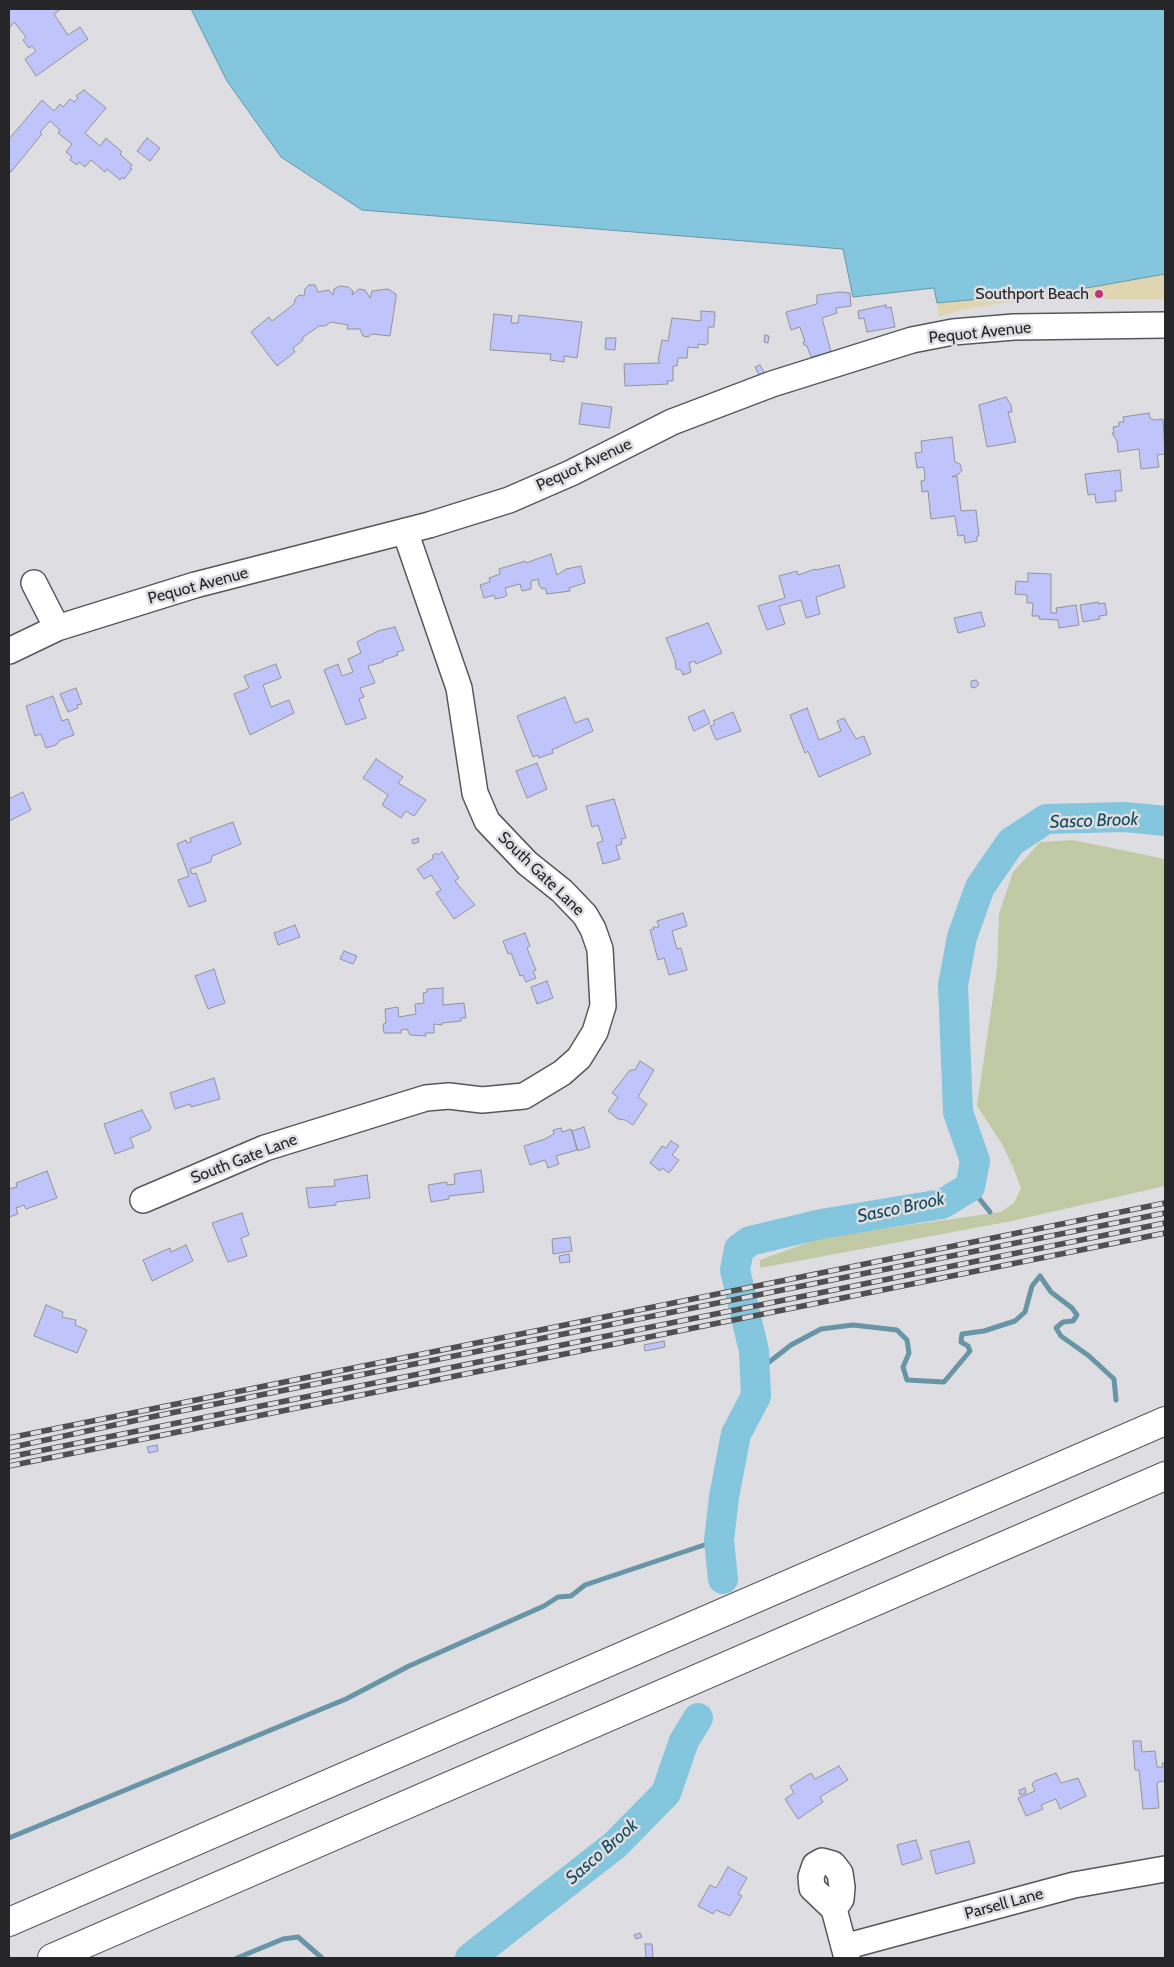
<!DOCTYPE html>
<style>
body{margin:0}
#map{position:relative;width:1174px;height:1967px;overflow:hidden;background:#dedee2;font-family:Cabin,sans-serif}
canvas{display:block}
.frame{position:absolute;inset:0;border:10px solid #262628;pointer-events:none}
</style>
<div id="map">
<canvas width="1174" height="1967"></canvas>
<div class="frame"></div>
</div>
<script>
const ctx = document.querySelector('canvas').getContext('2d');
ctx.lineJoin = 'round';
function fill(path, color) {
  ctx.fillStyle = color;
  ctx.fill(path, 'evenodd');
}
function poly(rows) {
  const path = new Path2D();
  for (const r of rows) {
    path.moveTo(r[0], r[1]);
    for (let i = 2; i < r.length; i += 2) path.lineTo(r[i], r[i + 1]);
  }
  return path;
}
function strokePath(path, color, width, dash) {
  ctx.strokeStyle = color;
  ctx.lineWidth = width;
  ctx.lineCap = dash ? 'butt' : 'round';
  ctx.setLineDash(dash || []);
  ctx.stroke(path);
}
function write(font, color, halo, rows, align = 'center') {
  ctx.font = font + ' Cabin,sans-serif';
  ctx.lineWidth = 5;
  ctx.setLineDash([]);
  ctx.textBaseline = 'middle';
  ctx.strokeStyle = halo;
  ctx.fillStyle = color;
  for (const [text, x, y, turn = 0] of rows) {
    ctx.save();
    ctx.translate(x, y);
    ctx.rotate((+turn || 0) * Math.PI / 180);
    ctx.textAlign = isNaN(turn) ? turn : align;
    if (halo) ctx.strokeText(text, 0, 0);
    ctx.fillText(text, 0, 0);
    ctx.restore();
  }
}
fill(poly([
 [1073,840,1165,859,1165,1186,1012,1221,760,1268,760,1260,820,1238,1001,1212,1014,1203,1021,1188,1013,1167,1002,1144,977,1106,997,969,999,914,1013,872,1040,842]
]), '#c2caa5');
fill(poly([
 [1165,274,1165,299,1056,299,1004,303,961,310,939,317,937,303,1075,290]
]), '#dfd5b0');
const water = poly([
 [191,9,1165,9,1165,274,1075,290,937,303,934,288,853,297,843,249,362,210,281,157,227,81,191,9]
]);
fill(water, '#84c6de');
strokePath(water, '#6896a7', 1);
strokePath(poly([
 [970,1187,990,1212],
 [755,1373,791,1345,821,1329,853,1325,897,1330,907,1340,909,1353,903,1367,907,1380,944,1382,970,1351,968,1346,961,1342,962,1334,984,1331,1015,1321,1025,1312,1032,1286,1040,1276,1051,1292,1072,1308,1077,1315,1073,1321,1063,1322,1056,1328,1061,1336,1089,1356,1114,1379,1116,1400],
 [9,1838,346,1699,409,1666,544,1606,558,1597,571,1596,585,1585,719,1540],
 [237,1958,283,1939,298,1937,322,1958]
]), '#6896a7', 5);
strokePath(poly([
 [723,1579,719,1540,724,1497,736,1434,756,1396,754,1351,735,1270,739,1249,750,1241,821,1224,942,1204,970,1187,975,1161,958,1112,953,985,962,937,980,887,1011,842,1046,819,1125,817,1165,821],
 [470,1958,615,1845,666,1793,684,1741,698,1718]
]), '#84c6de', 30);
const building = poly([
 [9,9,61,9,54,14,68,35,80,27,88,39,36,76,25,59,36,51,32,46,29,48,23,40,26,37,14,22,9,29,9,9],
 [84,90,106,108,85,133,100,146,106,138,122,152,120,154,132,165,130,168,132,169,124,179,122,177,120,180,107,169,105,172,91,160,85,167,79,162,77,165,70,160,72,157,66,152,72,144,58,133,60,130,50,121,40,132,42,134,11,172,9,170,9,139,42,100,54,111,60,104,63,107,70,99,74,102,78,98,76,96,84,90],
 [147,138,160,148,150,161,137,151,147,138],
 [309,285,315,285,318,292,329,290,333,295,334,289,340,286,348,287,353,291,352,295,359,289,365,290,370,298,372,291,388,289,396,294,396,298,390,336,372,334,368,337,363,336,360,329,347,329,348,325,331,322,325,326,319,326,302,338,303,340,293,348,295,352,277,366,251,332,269,317,272,321,294,304,295,299,299,295,304,296,305,289,309,285],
 [840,292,850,293,851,306,836,308,837,313,822,318,831,352,811,357,807,346,804,345,803,342,805,342,800,327,791,330,786,312,817,304,817,295,840,292],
 [886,305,886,308,891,307,895,327,867,332,864,318,859,319,858,311,886,305],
 [701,311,715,312,714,327,708,327,708,343,706,345,698,344,698,348,688,347,687,358,678,358,677,366,673,366,673,381,667,381,668,384,625,386,624,364,660,363,658,360,662,340,668,341,672,318,701,321,701,311],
 [494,314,512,316,511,323,518,323,519,315,582,322,577,358,564,356,564,362,550,360,551,354,490,350,494,314],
 [765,335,769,336,768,343,764,342,765,335],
 [606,338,616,338,615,350,605,349,606,338],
 [760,365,765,374,760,377,755,367,760,365],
 [1006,397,1011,405,1012,412,1008,412,1016,442,987,447,979,405,1006,397],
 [582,403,612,407,609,428,579,424,582,403],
 [1149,413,1150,418,1154,420,1163,419,1165,454,1157,455,1159,467,1141,469,1139,449,1118,452,1117,441,1112,433,1114,433,1113,427,1119,426,1119,422,1124,422,1123,417,1149,413],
 [952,437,955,462,960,464,962,470,959,474,952,477,957,476,961,511,976,510,979,536,977,536,977,541,965,543,964,535,958,536,955,516,931,519,928,491,922,492,921,481,925,480,924,467,917,468,915,453,922,452,921,441,952,437],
 [1120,470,1122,491,1115,491,1116,501,1096,503,1095,494,1088,495,1085,474,1120,470],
 [551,554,557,575,566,569,581,566,585,583,569,588,570,591,547,594,545,588,542,589,539,585,538,579,531,581,531,589,522,591,520,584,505,588,507,595,504,597,495,599,494,595,484,598,480,585,490,582,489,578,500,574,499,569,525,561,526,563,551,554],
 [839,565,845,587,816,597,820,614,806,618,801,600,779,606,785,624,767,630,758,606,785,598,779,576,797,571,798,575,815,569,816,570,839,565],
 [1028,573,1051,574,1051,613,1057,613,1056,608,1076,605,1079,625,1059,628,1058,620,1039,619,1039,616,1032,616,1033,603,1027,603,1027,595,1015,594,1016,581,1028,582,1028,573],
 [1098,602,1098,604,1105,603,1107,615,1099,616,1100,619,1083,622,1080,605,1098,602],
 [981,612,985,626,958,633,954,618,981,612],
 [708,623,722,653,696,664,695,661,689,663,691,672,683,675,681,670,676,669,675,660,666,638,708,623],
 [395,627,404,650,397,652,398,655,383,660,383,662,368,666,375,683,360,688,364,697,359,699,366,718,346,725,324,670,338,664,342,676,353,672,348,659,361,653,357,642,378,631,395,627],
 [276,664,281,678,263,685,271,707,289,700,294,713,250,735,234,694,249,688,244,676,276,664],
 [976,680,979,684,975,688,971,687,971,681,976,680],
 [76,688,82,704,77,705,78,708,68,712,60,694,76,688],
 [53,696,62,721,68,719,74,735,60,740,56,745,46,748,41,734,35,736,26,706,53,696],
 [565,697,575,723,588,718,593,731,552,750,553,753,539,758,538,755,533,757,517,716,565,697],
 [807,708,819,740,841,731,837,721,844,718,856,739,864,736,871,754,819,777,808,751,805,753,790,715,807,708],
 [704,710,710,723,694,731,688,717,704,710],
 [733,712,741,731,716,740,710,726,715,724,713,721,733,712],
 [376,759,403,777,398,783,426,800,414,816,406,811,401,818,382,805,388,795,363,778,376,759],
 [537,763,547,789,527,798,516,771,537,763],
 [23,792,31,810,9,821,9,799,23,792],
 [614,799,626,838,621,839,622,844,616,846,620,859,603,864,597,843,603,841,598,825,592,827,586,806,614,799],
 [233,822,241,844,212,856,211,862,190,869,192,874,196,873,206,901,189,907,178,880,189,876,177,844,186,840,187,843,191,842,190,838,233,822],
 [418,838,419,842,413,844,412,840,418,838],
 [442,852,459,878,455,881,475,905,454,919,436,893,441,890,431,875,424,879,417,869,434,858,432,856,436,853,438,855,442,852],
 [683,913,687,926,672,931,677,949,681,948,687,970,669,975,664,958,658,960,650,930,654,929,653,927,659,927,657,921,683,913],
 [295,925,300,937,278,945,274,933,295,925],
 [525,933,530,946,527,948,536,970,533,971,536,978,526,982,523,975,520,976,511,953,508,954,503,941,525,933],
 [344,951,357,956,353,964,340,959,344,951],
 [214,969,225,1003,208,1009,195,976,214,969],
 [547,981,553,998,537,1004,531,987,547,981],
 [443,988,443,1005,464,1003,466,1018,461,1018,461,1021,442,1023,442,1025,434,1024,434,1033,425,1033,426,1036,410,1035,407,1029,401,1030,401,1033,384,1033,383,1024,386,1023,385,1009,398,1007,399,1017,416,1014,415,1004,424,1003,423,993,427,992,427,989,443,988],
 [640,1061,654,1070,638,1097,647,1104,633,1125,625,1120,618,1119,608,1111,618,1097,612,1093,630,1070,635,1070,640,1061],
 [214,1078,220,1099,191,1107,190,1104,175,1109,170,1093,214,1078],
 [142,1110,151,1127,150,1130,130,1138,134,1147,115,1154,104,1124,142,1110],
 [584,1127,590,1147,578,1151,572,1131,584,1127],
 [561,1128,562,1132,571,1129,577,1150,556,1156,559,1164,548,1168,545,1160,530,1165,524,1146,545,1139,554,1134,553,1130,561,1128],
 [671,1141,679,1146,672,1155,679,1160,669,1173,662,1168,660,1171,650,1163,662,1146,666,1148,671,1141],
 [481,1170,484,1192,449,1196,449,1199,431,1202,428,1185,447,1182,447,1185,455,1184,454,1174,481,1170],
 [47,1171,57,1198,26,1209,24,1205,16,1208,18,1214,9,1217,9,1188,9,1189,17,1187,16,1183,47,1171],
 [367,1175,370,1198,336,1202,336,1205,309,1208,306,1188,335,1186,334,1180,367,1175],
 [242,1213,249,1235,241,1238,247,1256,228,1262,212,1223,242,1213],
 [570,1237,572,1251,553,1254,552,1239,570,1237],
 [186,1245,193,1261,152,1281,143,1260,170,1248,171,1252,186,1245],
 [569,1254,570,1262,560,1263,559,1256,569,1254],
 [46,1305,63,1312,62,1317,76,1320,75,1325,87,1330,77,1353,34,1336,46,1305],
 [664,1341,665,1347,645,1351,644,1345,664,1341],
 [157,1445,158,1451,149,1453,147,1447,157,1445],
 [1133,1741,1141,1741,1142,1752,1155,1751,1157,1767,1163,1767,1162,1763,1165,1763,1165,1785,1164,1781,1158,1782,1157,1785,1159,1808,1143,1809,1139,1770,1135,1770,1133,1741],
 [839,1766,848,1780,820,1797,823,1802,798,1819,785,1799,794,1793,790,1786,811,1773,815,1779,839,1766],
 [1056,1773,1061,1783,1078,1778,1086,1796,1060,1809,1056,1799,1041,1805,1043,1809,1026,1816,1018,1798,1035,1791,1032,1784,1035,1781,1056,1773],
 [1025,1788,1026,1793,1020,1795,1019,1790,1025,1788],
 [916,1840,922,1859,902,1865,897,1845,916,1840],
 [969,1841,975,1863,936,1874,930,1851,969,1841],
 [728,1867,747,1878,738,1894,742,1896,730,1916,716,1910,713,1914,698,1906,710,1885,716,1888,728,1867],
 [640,1933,642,1937,636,1939,634,1935,640,1933],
 [645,1944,652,1944,653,1958,646,1958,645,1944]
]);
fill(building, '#bfc5fa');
strokePath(building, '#939397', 1);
const minor = poly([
 [34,583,57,628],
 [9,651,57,628,195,585,429,525,509,500,571,473,672,422,772,384,912,340,953,332,1014,327,1165,325],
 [143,1200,265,1148,426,1098,449,1096,482,1100,524,1096,562,1073,579,1058,595,1032,603,1006,600,949,593,929,585,915,562,891,527,863,487,821,475,793,459,688,405,531],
 [834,1909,841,1899,842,1887,840,1873,833,1864,822,1861,815,1865,811,1877,812,1888,834,1909,847,1958],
 [844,1947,1074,1885,1165,1869]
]);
const highway = poly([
 [9,1922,1165,1421],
 [52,1958,1165,1476]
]);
strokePath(minor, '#57575b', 28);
strokePath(highway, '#57575b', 30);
strokePath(minor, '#fff', 25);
strokePath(highway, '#fff', 28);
const rail = poly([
 [9,1438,1165,1203],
 [9,1448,156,1416,1165,1213],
 [9,1457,1165,1223],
 [9,1466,1165,1233]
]);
strokePath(rail, '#505053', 5.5);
strokePath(rail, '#dedee2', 4, [11]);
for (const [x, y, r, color] of [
 [1099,294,5,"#bd3573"]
]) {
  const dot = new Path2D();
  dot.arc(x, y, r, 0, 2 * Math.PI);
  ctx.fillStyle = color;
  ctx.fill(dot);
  strokePath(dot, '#dedee2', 2);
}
write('16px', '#262628', '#dedee2', [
 ["Southport Beach",1089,294]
], 'right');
write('16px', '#262628', '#dedee2', [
 ["Pequot Avenue",980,333,-6],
 ["Pequot Avenue",584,465,-25],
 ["Pequot Avenue",198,586,-15],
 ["South Gate Lane",541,874,44],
 ["South Gate Lane",244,1159,-21],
 ["Parsell Lane",1004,1904,-15]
]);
write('italic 18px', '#144c5d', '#dedee2', [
 ["Sasco Brook",1094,821,-2],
 ["Sasco Brook",901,1208,-12],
 ["Sasco Brook",602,1852,-41]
]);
</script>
